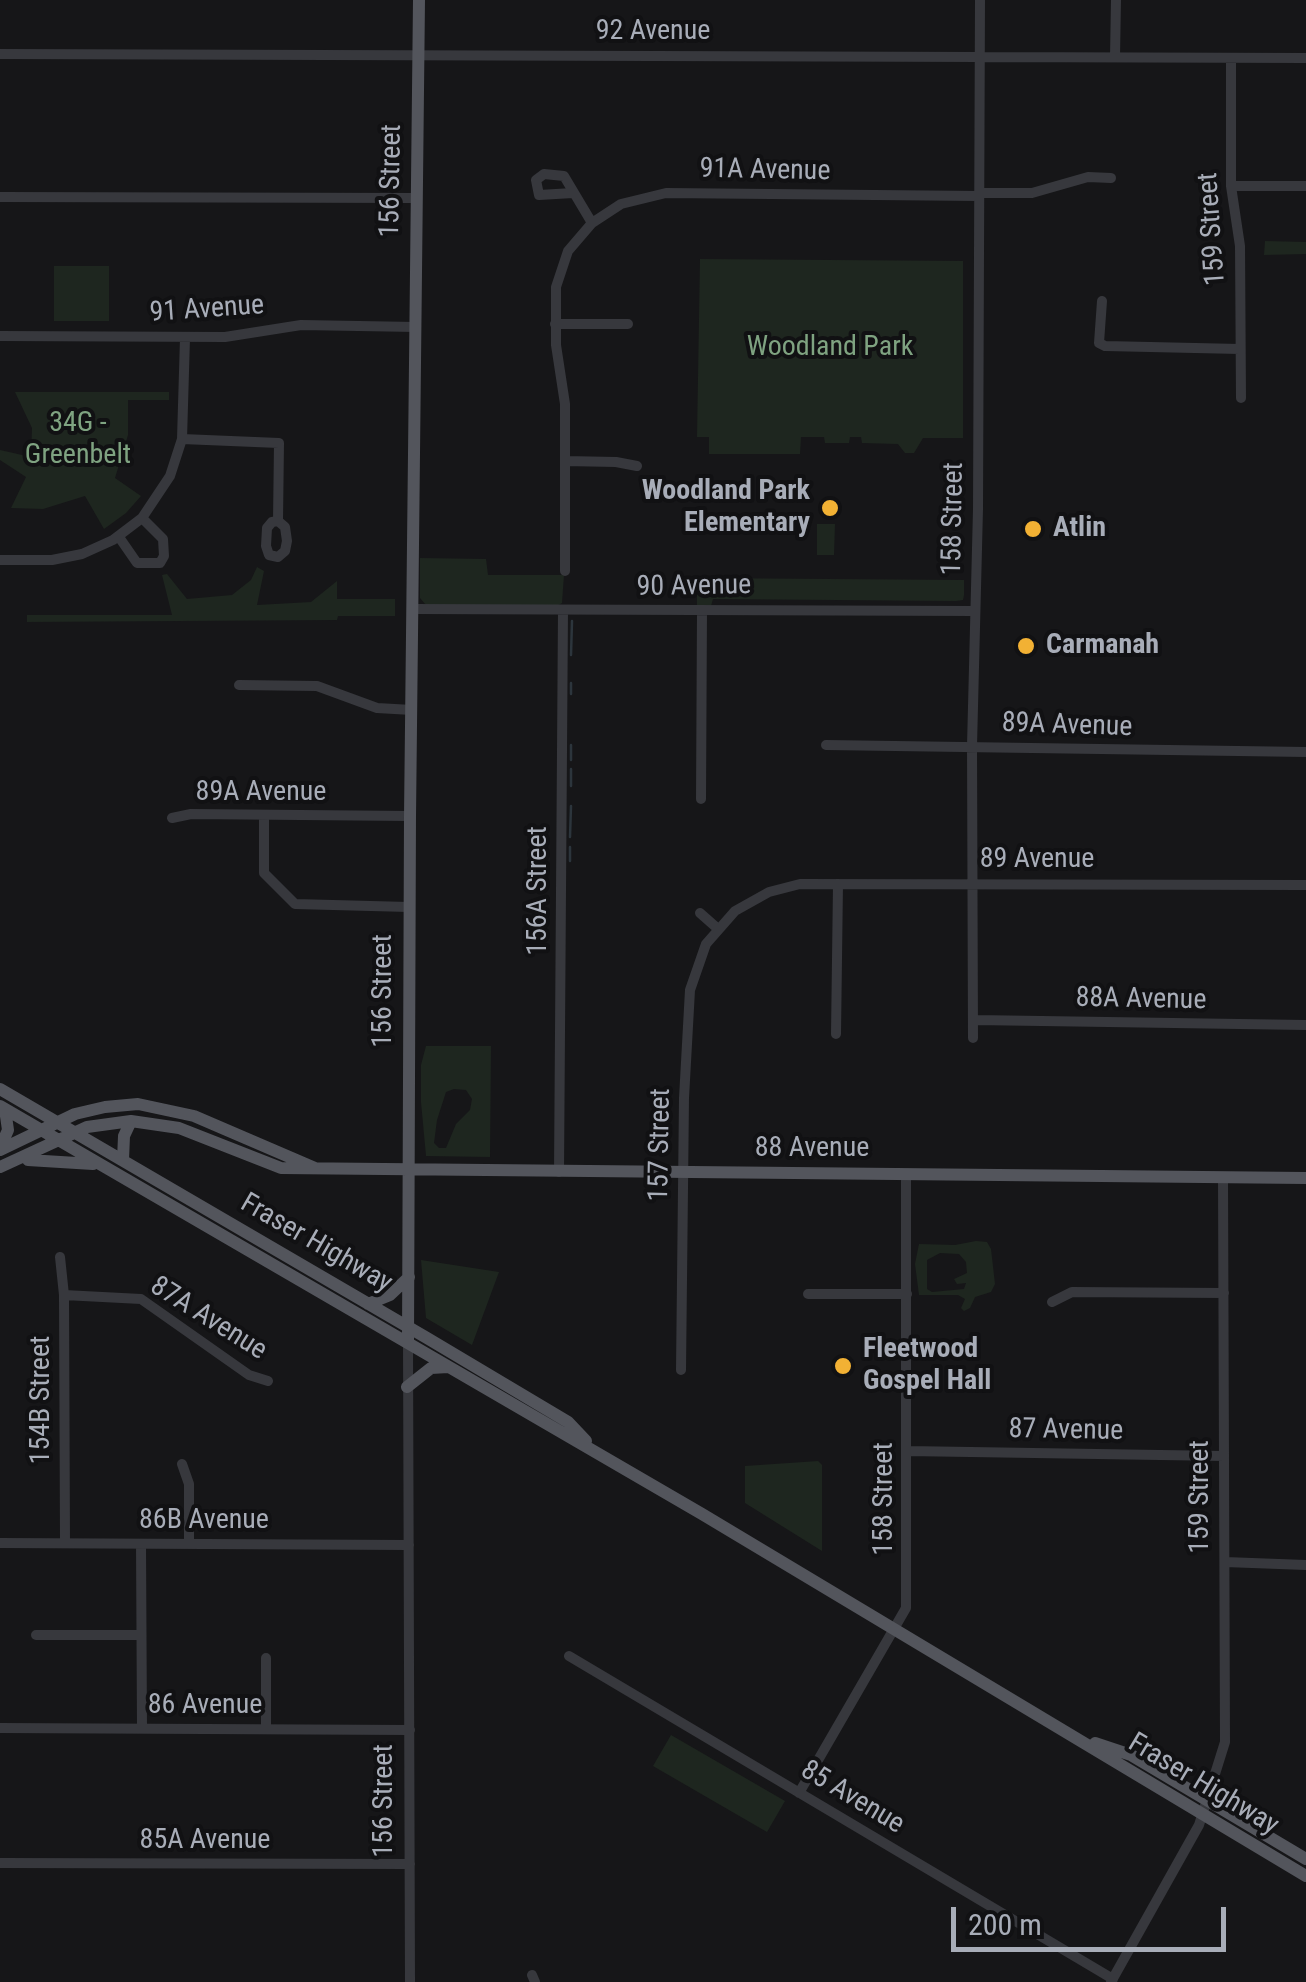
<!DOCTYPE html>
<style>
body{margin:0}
#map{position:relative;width:1306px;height:1982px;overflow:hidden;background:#161618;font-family:"Roboto Condensed",sans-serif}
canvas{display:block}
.scale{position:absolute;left:951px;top:1907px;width:275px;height:45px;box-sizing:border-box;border:5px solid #a8adb8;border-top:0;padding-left:12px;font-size:30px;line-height:35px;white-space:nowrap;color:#a8adb8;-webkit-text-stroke:8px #111113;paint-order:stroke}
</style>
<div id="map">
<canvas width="1306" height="1982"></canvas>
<div class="scale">200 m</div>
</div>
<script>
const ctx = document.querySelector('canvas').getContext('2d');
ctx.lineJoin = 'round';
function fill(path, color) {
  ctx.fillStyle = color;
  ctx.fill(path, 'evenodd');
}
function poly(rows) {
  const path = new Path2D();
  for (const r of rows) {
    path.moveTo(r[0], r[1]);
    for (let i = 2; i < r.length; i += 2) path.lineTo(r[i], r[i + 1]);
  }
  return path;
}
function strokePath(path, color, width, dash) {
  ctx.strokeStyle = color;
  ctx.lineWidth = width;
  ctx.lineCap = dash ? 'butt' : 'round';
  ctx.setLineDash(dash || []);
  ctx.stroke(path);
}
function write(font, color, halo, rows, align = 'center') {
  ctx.font = font + ' "Roboto Condensed",sans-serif';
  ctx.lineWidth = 8;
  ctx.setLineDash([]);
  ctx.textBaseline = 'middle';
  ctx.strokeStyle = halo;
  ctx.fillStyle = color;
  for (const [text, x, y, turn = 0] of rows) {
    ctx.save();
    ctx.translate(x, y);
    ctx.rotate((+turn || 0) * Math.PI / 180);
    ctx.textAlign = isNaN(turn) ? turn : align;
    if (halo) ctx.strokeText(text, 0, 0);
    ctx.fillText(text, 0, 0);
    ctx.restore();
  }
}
fill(poly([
 [1265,241,1306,242,1306,254,1264,255],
 [700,259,963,261,963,438,923,438,914,453,905,453,898,444,862,443,861,437,850,437,849,443,825,443,824,437,801,437,800,454,709,454,709,437,697,437],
 [54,266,109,266,109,321,54,321],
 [15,392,169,392,169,400,128,400,128,435,115,478,141,496,126,513,104,529,85,496,43,509,11,508,26,477,0,460,0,450,31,457,32,428],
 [817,524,835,524,834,555,817,555],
 [420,558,486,559,488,575,564,575,562,603,557,606,426,605,420,598],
 [257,567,264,571,257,605,311,602,337,581,337,599,395,599,395,616,338,616,337,620,27,622,27,615,172,615,162,575,167,574,187,599,232,595,251,580],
 [697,578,964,580,964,595,963,600,956,601,713,599,711,606,697,607],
 [426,1046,491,1046,490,1157,426,1156,421,1102,421,1065],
 [454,1089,466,1090,472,1099,470,1110,456,1124,446,1148,439,1148,434,1143,437,1120,446,1092],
 [976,1241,987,1242,991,1249,995,1284,991,1292,975,1297,970,1308,964,1311,961,1308,965,1299,958,1295,919,1295,915,1264,919,1244,955,1245],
 [940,1253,959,1254,966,1262,967,1273,954,1279,957,1284,966,1283,964,1289,932,1292,927,1289,927,1260],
 [421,1260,499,1272,472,1345,426,1318],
 [818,1461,822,1465,822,1551,745,1503,745,1466],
 [671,1735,785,1801,767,1832,653,1766]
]), '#1e261f');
strokePath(poly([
 [571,655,572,621],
 [571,683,571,694],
 [571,760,571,745],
 [571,786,571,769],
 [570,837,571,806],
 [570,861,570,847]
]), '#2c353c', 2.5);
strokePath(poly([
 [0,54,1306,58],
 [1115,57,1116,0],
 [1231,58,1231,186,1240,246,1241,398],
 [1231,186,1306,186],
 [573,193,539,195,536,180,544,174,564,176,592,223],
 [979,193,1032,193,1088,177,1111,178],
 [0,197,417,198],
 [1102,301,1099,343,1105,346,1240,349],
 [555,324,628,324],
 [0,336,225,337,301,325,416,327],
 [182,439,279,443,278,521,285,527,287,541,285,551,278,557,269,555,266,546,267,528,272,522,278,521],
 [565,461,616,462,637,466],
 [119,537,137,563,160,563,164,556,163,539,142,518],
 [0,560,52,560,82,554,113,540,142,518,170,476,182,439,185,338],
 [565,571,565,404,556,345,556,287,568,251,592,223,621,204,666,193,979,196],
 [413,609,975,611],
 [239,685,317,686,377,708,412,710],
 [826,745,1306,752],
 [701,799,702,611],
 [264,815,264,873,295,904,409,907],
 [172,818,191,814,410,816],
 [700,913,717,928],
 [975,1020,1306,1025],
 [836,1034,838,884],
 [973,1038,972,746,978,509,980,0],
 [559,1172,563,610],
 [60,1257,64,1295,65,1542],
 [808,1294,907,1294],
 [64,1295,141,1299,249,1375,268,1381],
 [1052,1302,1072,1292,1224,1293],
 [408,1342,410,1982],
 [681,1370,684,1098,690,990,706,944,735,911,769,892,800,884,1306,885],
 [907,1451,1224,1456],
 [182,1464,189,1484,189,1542],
 [0,1543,409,1545],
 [141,1544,142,1728],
 [1225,1562,1306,1565],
 [36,1635,141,1635],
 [569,1656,1113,1979],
 [266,1658,266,1729],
 [0,1728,410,1730],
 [799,1793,906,1608,906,1175],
 [0,1863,410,1864],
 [532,1975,535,1982],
 [1111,1982,1199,1825,1225,1742,1223,1178]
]), '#37383d', 10);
strokePath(poly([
 [0,1089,427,1338,568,1422,586,1441],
 [0,1106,702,1514,1306,1876],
 [0,1148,8,1130,5,1109],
 [0,1150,75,1114,105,1107,138,1104,194,1116,315,1168],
 [28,1160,93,1164],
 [123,1160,124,1136,131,1121],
 [0,1167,87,1127,131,1121,179,1128,281,1168,1306,1178],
 [368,1304,390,1295,409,1277],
 [408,1342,410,816,419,0],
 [407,1387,431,1368,448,1367],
 [1095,1743,1131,1755,1306,1859]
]), '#53555c', 12);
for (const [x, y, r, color] of [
 [830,508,10,"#f2b134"],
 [1033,529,10,"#f2b134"],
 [1026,646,10,"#f2b134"],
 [843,1366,10,"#f2b134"]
]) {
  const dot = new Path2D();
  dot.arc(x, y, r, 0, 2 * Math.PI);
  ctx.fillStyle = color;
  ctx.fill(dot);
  strokePath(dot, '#111113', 4);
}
write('28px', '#a8adb8', '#111113', [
 ["92 Avenue",653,32],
 ["91A Avenue",765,171,1],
 ["156 Street",392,181,-89],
 ["159 Street",1213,229,-94],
 ["91 Avenue",207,310,-4],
 ["158 Street",954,519,-89],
 ["90 Avenue",694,587,-1],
 ["89A Avenue",1067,726,2],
 ["89A Avenue",261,793],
 ["89 Avenue",1037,860],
 ["156A Street",539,891,-90],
 ["156 Street",384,991,-90],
 ["88A Avenue",1141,1000,1],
 ["157 Street",661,1145,-89],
 ["88 Avenue",812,1149],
 ["Fraser Highway",316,1244,30],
 ["87A Avenue",208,1319,32],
 ["154B Street",42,1400,-90],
 ["87 Avenue",1066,1431,1],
 ["159 Street",1201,1497,-90],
 ["158 Street",885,1499,-90],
 ["86B Avenue",204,1521],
 ["86 Avenue",205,1706],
 ["Fraser Highway",1203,1785,31],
 ["85 Avenue",852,1798,31],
 ["156 Street",385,1801,-90],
 ["85A Avenue",205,1841]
]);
write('28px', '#7fa381', '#111113', [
 ["Woodland Park",830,348],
 ["34G -",78,424],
 ["Greenbelt",78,456]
]);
write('bold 28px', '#a8adb8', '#111113', [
 ["Woodland Park",810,492,"right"],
 ["Elementary",810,524,"right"],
 ["Atlin",1053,529],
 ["Carmanah",1046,646],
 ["Fleetwood",863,1350],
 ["Gospel Hall",863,1382]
], 'left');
</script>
